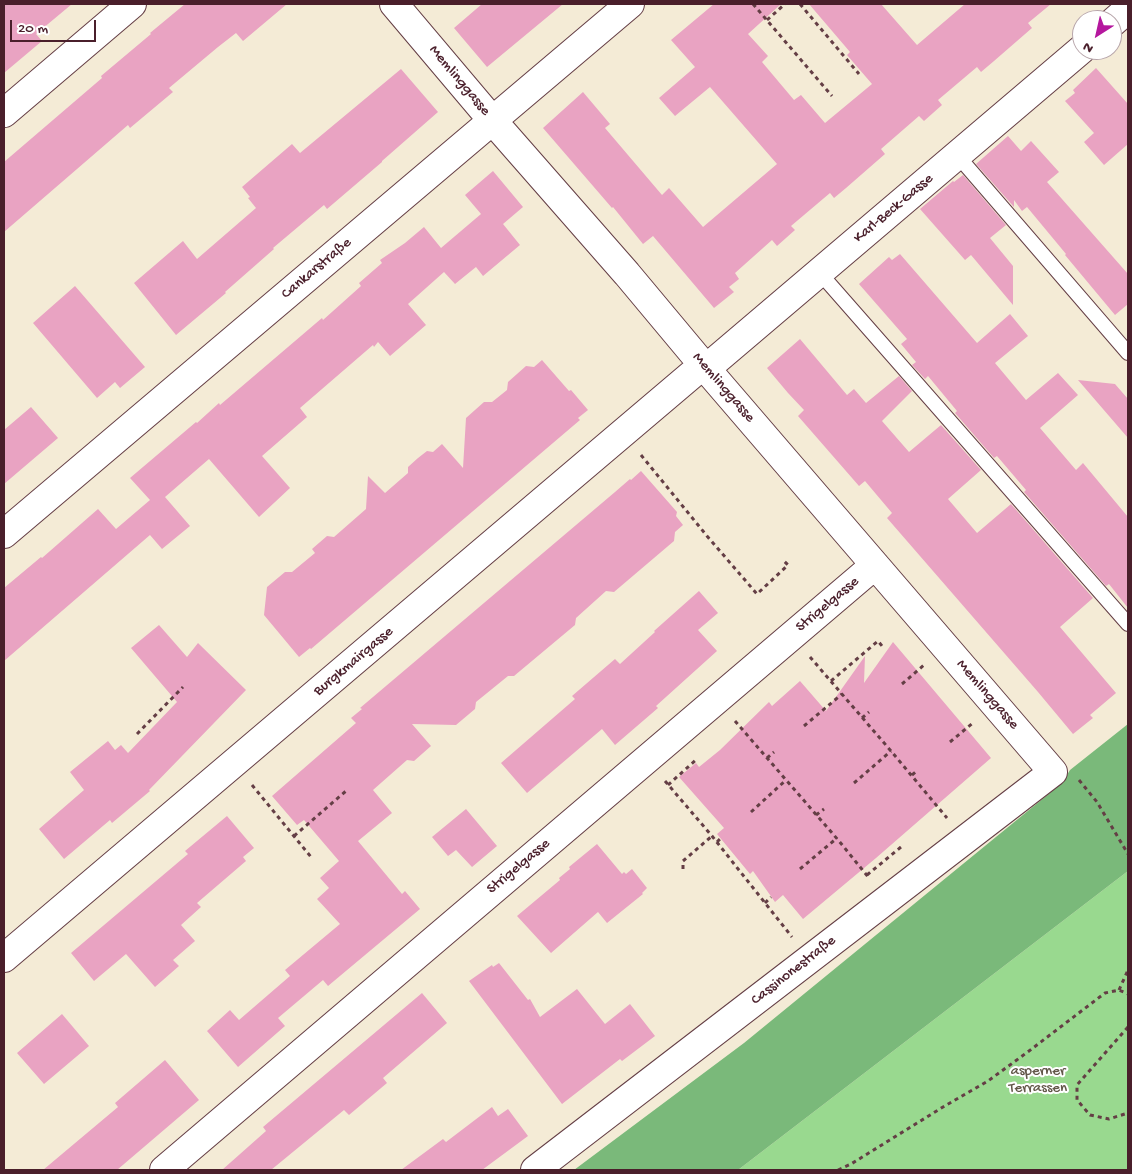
<!DOCTYPE html>
<meta charset="utf-8">
<style>
body{margin:0}
#map{position:relative;width:1132px;height:1174px;overflow:hidden;background:#f4ebd6;font-family:"Gochi Hand",sans-serif}
canvas{display:block}
.frame{position:absolute;inset:0;border:5px solid #4a1f2b;pointer-events:none}
.north{position:absolute;left:1072px;top:10px;width:50px;height:50px;box-sizing:border-box;background:#fff;border:1px solid #b7a5aa;border-radius:50%;rotate:215deg;font-size:14px;font-weight:700;line-height:20px;text-align:center;color:#4a1f2b}
.north::after{content:'';display:block;margin:auto;width:18px;height:22px;background:#b5179e;clip-path:polygon(50% 0,100% 100%,50% 72%,0 100%)}
.scale{position:absolute;left:10px;top:20px;width:86px;height:22px;box-sizing:border-box;border:2px solid #4a1f2b;border-top:0;padding-left:6px;font-size:15px;line-height:18px;white-space:nowrap;color:#4a1f2b;-webkit-text-stroke:4px #fff;paint-order:stroke}
</style>
<div id="map">
<canvas width="1132" height="1174"></canvas>
<div class="frame"></div>
<div class="north">N</div>
<div class="scale">20 m</div>
</div>
<script>
const ctx = document.querySelector('canvas').getContext('2d');
ctx.lineJoin = 'round';
function fill(path, color) {
  ctx.fillStyle = color;
  ctx.fill(path, 'evenodd');
}
function poly(rows) {
  const path = new Path2D();
  for (const r of rows) {
    path.moveTo(r[0], r[1]);
    for (let i = 2; i < r.length; i += 2) path.lineTo(r[i], r[i + 1]);
  }
  return path;
}
function strokePath(path, color, width, dash) {
  ctx.strokeStyle = color;
  ctx.lineWidth = width;
  ctx.lineCap = dash ? 'butt' : 'round';
  ctx.setLineDash(dash || []);
  ctx.stroke(path);
}
function write(font, color, halo, rows, align = 'center') {
  ctx.font = font + ' "Gochi Hand",sans-serif';
  ctx.lineWidth = 4;
  ctx.setLineDash([]);
  ctx.textBaseline = 'middle';
  ctx.strokeStyle = halo;
  ctx.fillStyle = color;
  for (const [text, x, y, turn = 0] of rows) {
    ctx.save();
    ctx.translate(x, y);
    ctx.rotate((+turn || 0) * Math.PI / 180);
    ctx.textAlign = isNaN(turn) ? turn : align;
    if (halo) ctx.strokeText(text, 0, 0);
    ctx.fillText(text, 0, 0);
    ctx.restore();
  }
}
fill(poly([
 [1128,871,1128,1170,738,1170]
]), '#99d98f');
fill(poly([
 [1128,724,1128,871,738,1170,574,1170,744,1043,1062,783,1070,770]
]), '#7ab97a');
fill(poly([
 [4,4,72,4,36,34,42,41,4,73],
 [185,4,287,4,243,41,236,33,218,47,169,88,173,92,130,128,128,125,4,232,4,162,102,78,101,76,151,34,150,33],
 [482,4,563,4,487,67,454,28],
 [714,4,781,4,748,34,768,56,762,62,794,100,801,95,825,123,872,84,847,55,850,52,809,4,881,4,917,45,965,4,1051,4,1028,23,1032,28,994,61,981,72,977,67,938,100,942,105,924,121,919,116,881,149,885,154,846,188,834,198,830,193,791,226,795,230,777,246,772,240,735,273,739,279,729,287,734,292,714,308,653,236,643,244,613,207,612,208,543,128,583,92,610,124,605,128,662,195,669,188,703,227,777,164,710,87,675,116,659,98,695,67,671,40],
 [1096,68,1128,104,1128,144,1104,165,1084,142,1094,133,1065,101,1075,93,1073,90],
 [401,69,438,112,382,161,382,162,327,209,324,205,273,248,274,249,225,292,226,293,176,335,134,283,183,241,197,259,256,208,248,198,250,197,242,187,292,144,300,153],
 [1008,136,1021,151,1031,141,1059,172,1047,182,1128,274,1128,304,1115,315,1065,255,1066,254,1027,207,1022,211,1014,200,1014,207,976,164],
 [493,171,523,207,503,224,520,245,483,276,476,267,455,284,444,272,408,304,426,325,390,356,378,342,374,347,373,345,300,408,307,417,262,456,290,488,259,517,209,459,165,497,190,526,162,549,150,535,4,661,4,588,41,557,42,558,98,509,116,529,150,500,130,478,196,422,197,423,219,403,220,405,322,318,323,320,361,286,359,283,382,263,380,260,405,243,424,227,441,248,481,214,465,195],
 [963,175,1006,225,990,238,1013,266,1013,305,971,255,965,260,920,209,953,181,954,182],
 [900,254,977,343,1010,314,1028,336,995,363,1026,400,1058,373,1078,395,1040,428,1076,470,1083,463,1128,517,1128,608,1109,584,1106,586,1024,492,1026,490,997,456,994,458,955,413,957,411,928,376,925,379,912,365,916,362,901,344,907,339,859,284,889,257,892,260],
 [75,286,145,367,120,388,115,382,97,398,33,323],
 [800,339,847,395,854,389,866,403,899,376,912,391,882,421,909,452,941,425,981,470,948,499,977,533,1011,504,1093,598,1060,627,1116,693,1090,715,1093,718,1073,734,1038,692,887,518,892,513,865,481,859,486,798,416,804,410,788,393,767,368],
 [542,360,569,391,571,390,588,410,578,418,580,420,311,649,310,648,299,657,264,615,267,587,285,572,292,572,315,553,312,549,327,536,334,537,366,509,368,476,385,493,408,473,408,467,418,458,427,451,433,452,442,444,463,468,466,418,484,402,492,402,507,390,508,382,526,366,534,367],
 [1078,380,1115,384,1128,399,1128,438],
 [31,407,58,438,4,484,4,430],
 [641,471,677,512,676,516,683,525,675,532,674,541,614,592,606,591,576,618,575,625,514,676,508,676,476,702,475,709,456,725,412,724,431,746,414,761,407,760,373,790,392,813,358,841,402,894,405,891,420,909,328,986,323,980,278,1018,285,1026,238,1067,207,1031,230,1010,239,1020,290,976,285,970,340,924,317,899,329,888,320,878,339,861,304,820,297,825,272,796,356,723,351,718,362,709,360,708,615,492,630,479,631,480],
 [699,591,718,613,698,630,717,651,656,706,658,708,615,745,602,729,527,793,501,763,575,699,572,696,615,659,620,664,655,632,654,631],
 [159,625,187,657,198,643,246,690,149,790,150,791,112,823,110,820,64,859,39,829,84,790,70,772,108,741,115,750,121,745,128,753,177,702,131,648],
 [893,642,991,758,876,858,803,919,783,895,775,902,753,871,750,874,717,834,724,828,679,777,696,763,699,767,720,750,769,702,772,706,800,681,826,711,865,656,864,683],
 [466,809,497,846,472,867,456,850,448,856,432,837],
 [227,816,254,848,243,857,246,861,197,903,201,907,181,925,195,941,173,960,179,966,155,987,126,954,94,981,71,953,188,854,185,851],
 [597,844,622,874,624,872,626,874,632,869,647,888,642,893,643,894,607,923,598,912,551,953,517,916,560,880,559,878,570,869,569,867],
 [499,963,528,1000,530,999,540,1017,577,989,605,1024,630,1004,655,1036,622,1061,620,1059,562,1104,469,981,492,965,493,967],
 [422,993,447,1023,383,1078,387,1083,349,1115,344,1110,271,1170,222,1170,266,1131,263,1127],
 [62,1014,89,1046,44,1084,17,1053],
 [165,1060,199,1100,117,1170,43,1170,118,1107,115,1103],
 [492,1107,498,1116,508,1109,528,1136,482,1170,401,1170,443,1139,446,1142]
]), '#e9a3c2');
const lane = poly([
 [957,155,1128,353],
 [819,272,1128,624]
]);
const street = poly([
 [394,4,492,120,627,274,703,365,1053,772,535,1170],
 [1112,23,1128,9],
 [4,113,132,4],
 [4,534,630,4],
 [4,958,703,365,715,361,1082,49],
 [164,1170,875,565]
]);
strokePath(lane, '#643e45', 16);
strokePath(street, '#643e45', 30);
strokePath(poly([
 [753,4,832,96],
 [800,4,859,74],
 [767,20,785,4],
 [641,455,707,536,757,594,788,565,784,561],
 [810,657,891,751,947,818],
 [831,681,878,641,882,646],
 [902,684,924,665],
 [862,718,869,712],
 [735,721,839,841,869,878],
 [804,726,842,694],
 [137,734,183,687],
 [950,742,974,722],
 [767,758,774,752],
 [912,775,918,770],
 [1079,780,1097,802,1128,854],
 [665,781,712,836,792,937],
 [854,783,891,751],
 [252,785,311,857],
 [668,785,697,759],
 [751,812,786,780],
 [816,815,824,809],
 [294,836,346,791],
 [717,842,721,838],
 [683,869,683,861,712,836],
 [800,869,837,838],
 [867,875,901,847],
 [765,903,771,897],
 [1119,990,1128,970],
 [1128,1027,1077,1085,1077,1100,1090,1115,1109,1119,1128,1113],
 [838,1170,851,1164,943,1107,988,1081,1029,1051,1105,993,1119,990,1128,994]
]), '#643e45', 3, [4, 4]);
strokePath(lane, '#fff', 14);
strokePath(street, '#fff', 28);
write('15px', '#4a1f2b', '#fff', [
 ["Memlinggasse",459,81,50],
 ["Karl-Beck-Gasse",894,209,-40],
 ["Cankarstraße",317,269,-40],
 ["Memlinggasse",723,388,49],
 ["Strigelgasse",828,605,-40],
 ["Burgkmairgasse",354,662,-40],
 ["Memlinggasse",987,695,49],
 ["Strigelgasse",519,867,-40],
 ["Cassinonestraße",794,971,-38]
]);
write('15px', '#625749', '#fff', [
 ["asperner",1038,1072],
 ["Terrassen",1038,1089]
]);
</script>
